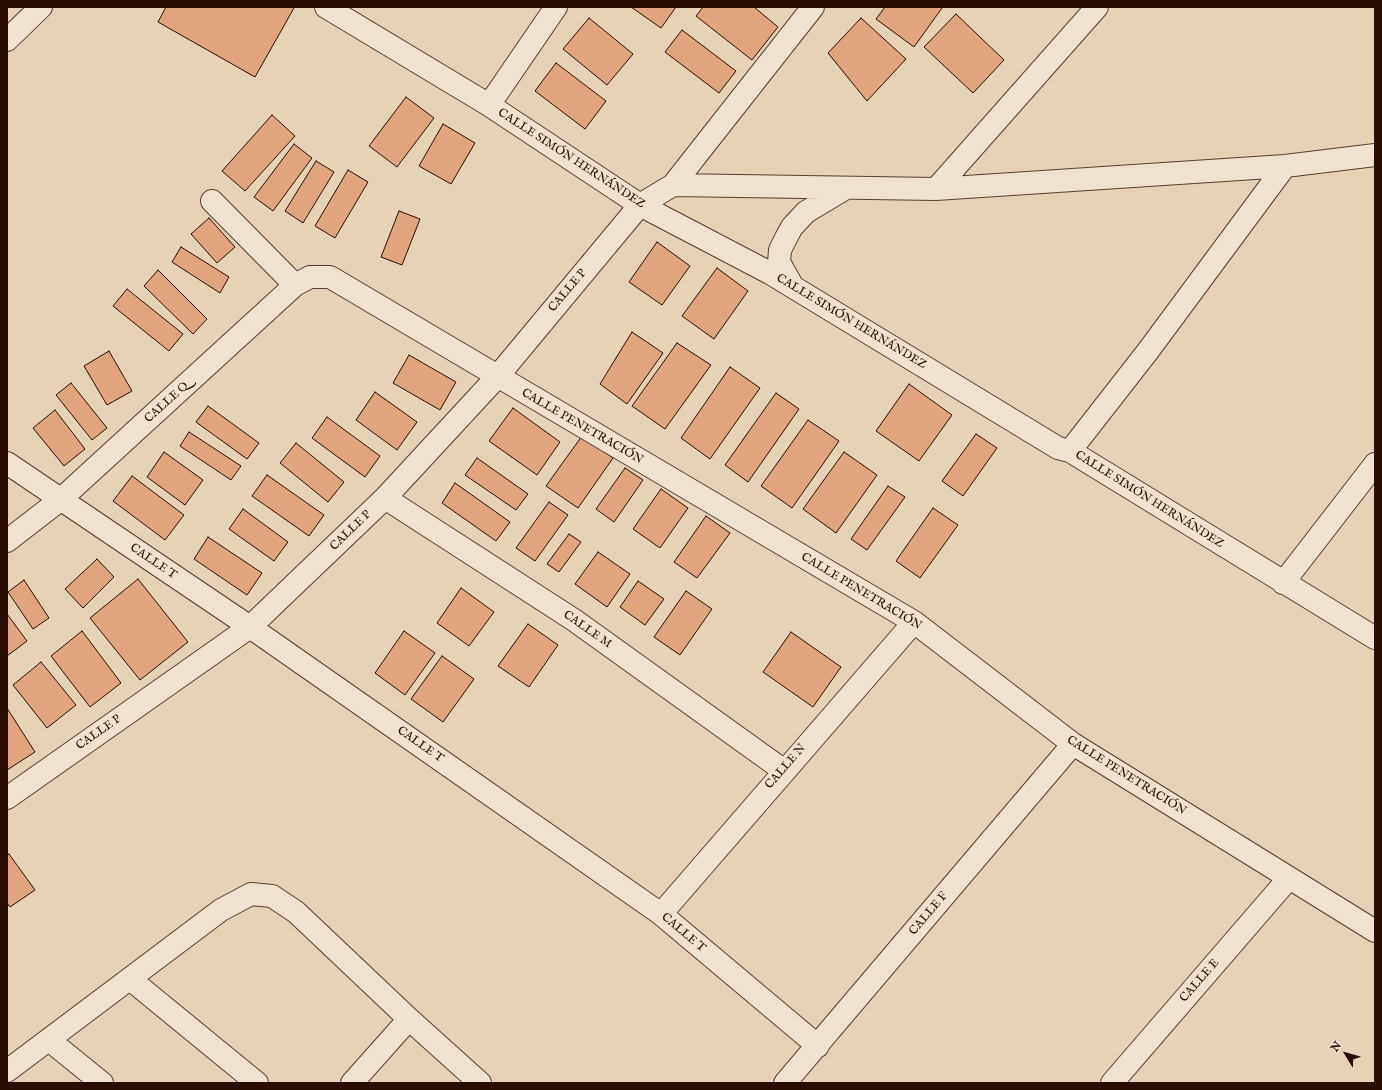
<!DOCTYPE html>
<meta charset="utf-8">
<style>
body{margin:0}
#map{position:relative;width:1382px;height:1090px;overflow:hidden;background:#e6d3b7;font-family:"IM FELL English",serif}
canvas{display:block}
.frame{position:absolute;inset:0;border:8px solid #2a0d03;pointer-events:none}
.north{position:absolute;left:1326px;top:1034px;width:40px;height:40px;-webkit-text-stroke:3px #efe2d0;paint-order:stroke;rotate:307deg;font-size:11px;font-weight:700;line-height:16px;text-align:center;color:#2a0d03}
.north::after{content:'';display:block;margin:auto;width:14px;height:18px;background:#2a0d03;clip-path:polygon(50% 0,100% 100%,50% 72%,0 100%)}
</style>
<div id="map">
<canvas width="1382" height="1090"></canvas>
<div class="frame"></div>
<div class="north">N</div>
</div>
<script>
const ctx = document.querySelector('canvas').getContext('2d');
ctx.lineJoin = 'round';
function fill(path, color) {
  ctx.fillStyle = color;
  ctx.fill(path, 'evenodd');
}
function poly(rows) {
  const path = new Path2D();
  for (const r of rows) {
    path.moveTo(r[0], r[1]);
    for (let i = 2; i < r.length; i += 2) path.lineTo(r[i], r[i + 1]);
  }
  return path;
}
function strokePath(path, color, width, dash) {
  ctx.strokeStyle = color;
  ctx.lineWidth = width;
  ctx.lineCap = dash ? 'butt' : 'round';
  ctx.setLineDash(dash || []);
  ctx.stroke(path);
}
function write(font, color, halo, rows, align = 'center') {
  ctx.font = font + ' "IM FELL English",serif';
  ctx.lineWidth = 3.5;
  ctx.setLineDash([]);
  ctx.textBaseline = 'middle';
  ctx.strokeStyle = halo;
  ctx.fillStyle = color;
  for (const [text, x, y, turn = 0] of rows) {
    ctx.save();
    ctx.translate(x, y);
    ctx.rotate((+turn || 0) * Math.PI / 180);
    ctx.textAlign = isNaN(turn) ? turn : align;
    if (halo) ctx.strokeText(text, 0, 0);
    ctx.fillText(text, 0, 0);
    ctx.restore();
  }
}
const building = poly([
 [166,7,293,7,294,8,255,77,158,22,166,7],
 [631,7,676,7,661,28,631,7],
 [703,7,754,7,778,27,752,60,696,16,703,7],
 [885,7,941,7,942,8,914,47,876,19,885,7],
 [956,14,1004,60,973,93,924,47,956,14],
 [589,18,633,54,607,85,563,49,589,18],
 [861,18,906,59,867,101,828,53,861,18],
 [682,30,736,71,719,93,665,52,682,30],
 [556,63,606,101,585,129,535,91,556,63],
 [406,97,434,118,397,167,369,146,406,97],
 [272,115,295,136,245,191,222,171,272,115],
 [443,124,475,143,451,184,419,166,443,124],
 [294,144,312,158,273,211,254,197,294,144],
 [316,161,334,172,303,223,285,211,316,161],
 [348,170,368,182,335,238,315,226,348,170],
 [399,211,420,219,402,265,381,257,399,211],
 [209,218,235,247,217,263,191,234,209,218],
 [657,242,690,266,662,305,629,282,657,242],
 [181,247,229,277,220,293,172,262,181,247],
 [717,268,748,291,714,339,682,316,717,268],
 [158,270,207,319,193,334,144,286,158,270],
 [127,289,183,334,169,351,113,306,127,289],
 [632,332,663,353,627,404,600,384,632,332],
 [677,343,711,365,665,429,632,406,677,343],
 [109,351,132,391,107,405,84,366,109,351],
 [409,355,456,382,440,410,393,383,409,355],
 [730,367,760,388,710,459,681,438,730,367],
 [71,383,107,428,92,440,56,395,71,383],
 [909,384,952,415,919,461,876,431,909,384],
 [375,392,417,422,397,450,356,420,375,392],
 [776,393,799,409,748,482,725,465,776,393],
 [208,406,259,443,247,459,196,422,208,406],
 [513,408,560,442,537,475,489,441,513,408],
 [55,410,85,449,64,466,33,428,55,410],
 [327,417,380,456,365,477,312,438,327,417],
 [808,420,839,441,792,508,761,486,808,420],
 [189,432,241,466,231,480,180,446,189,432],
 [976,434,997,448,963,496,942,481,976,434],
 [582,436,613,458,578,508,546,486,582,436],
 [296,443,344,482,328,502,280,463,296,443],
 [164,452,203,480,185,505,147,477,164,452],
 [844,452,877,475,836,533,803,509,844,452],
 [477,458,528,494,516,510,465,475,477,458],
 [625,468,643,480,614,522,596,509,625,468],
 [267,475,324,515,309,536,252,496,267,475],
 [132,476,184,515,165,540,113,501,132,476],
 [455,483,510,522,496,541,442,503,455,483],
 [888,486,905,497,867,550,851,539,888,486],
 [661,489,688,508,660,548,633,529,661,489],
 [549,502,568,515,535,561,516,548,549,502],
 [933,508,958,525,920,578,896,561,933,508],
 [243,509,288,542,274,561,229,529,243,509],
 [706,516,730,533,697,578,674,562,706,516],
 [569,534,581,542,559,572,547,564,569,534],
 [208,537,262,573,247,595,194,559,208,537],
 [598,552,630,574,607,607,575,584,598,552],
 [97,559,114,577,83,608,65,589,97,559],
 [138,579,188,642,140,680,90,618,138,579],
 [24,580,49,618,33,629,8,592,24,580],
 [638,581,664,599,645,625,620,607,638,581],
 [461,588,494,612,469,646,437,623,461,588],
 [686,591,712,609,680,655,654,637,686,591],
 [7,614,27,641,7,656,7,614],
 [528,624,558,645,529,687,498,666,528,624],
 [82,631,121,683,90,707,51,656,82,631],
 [404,631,435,653,405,695,375,673,404,631],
 [791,632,841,667,813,707,763,672,791,632],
 [442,656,474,679,443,722,411,699,442,656],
 [41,662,76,705,47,728,13,685,41,662],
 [7,708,35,752,7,770,7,708],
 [9,854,35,890,10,907,7,903,7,855,9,854]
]);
fill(building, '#e2a47d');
strokePath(building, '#2a0d03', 1);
const minor = poly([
 [326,7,489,105,640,205,770,273,1058,448,1070,451,1375,638],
 [7,40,41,7],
 [489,105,556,7],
 [673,185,936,189,1285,166,1375,155],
 [936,189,1097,7],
 [212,201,295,285],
 [793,287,779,262,780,250,786,238,792,227,806,212,846,188],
 [1070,451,1148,351,1285,166],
 [7,463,250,627,661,914,818,1046],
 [385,498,574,620,783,770],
 [7,541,60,500,295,285,310,277,330,277,914,622,1073,744,1375,931],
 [1283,583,1375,464],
 [7,798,250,627,385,498,497,377,640,205,673,185,813,7],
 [661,914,914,622],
 [130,979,257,1083],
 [49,1040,102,1083],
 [7,1071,221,910,251,894,272,896,296,912,409,1019,480,1083],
 [352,1083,409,1019],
 [785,1083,1073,744],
 [1112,1083,1289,878]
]);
strokePath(minor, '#593e30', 24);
strokePath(minor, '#efe2d0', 22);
write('12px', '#2a0d03', '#efe2d0', [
 ["CALLE SIMÓN HERNÁNDEZ",571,159,33],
 ["CALLE P",568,291,-50],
 ["CALLE SIMÓN HERNÁNDEZ",851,322,31],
 ["CALLE Q",167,403,-42],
 ["CALLE PENETRACIÓN",582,427,30],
 ["CALLE SIMÓN HERNÁNDEZ",1149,500,32],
 ["CALLE P",351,531,-44],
 ["CALLE T",153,562,34],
 ["CALLE PENETRACIÓN",861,592,31],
 ["CALLE M",587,630,35],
 ["CALLE P",99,733,-35],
 ["CALLE T",420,745,35],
 ["CALLE N",786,767,-49],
 ["CALLE PENETRACIÓN",1126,776,32],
 ["CALLE F",929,914,-50],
 ["CALLE T",683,933,40],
 ["CALLE E",1200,981,-49]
]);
</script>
